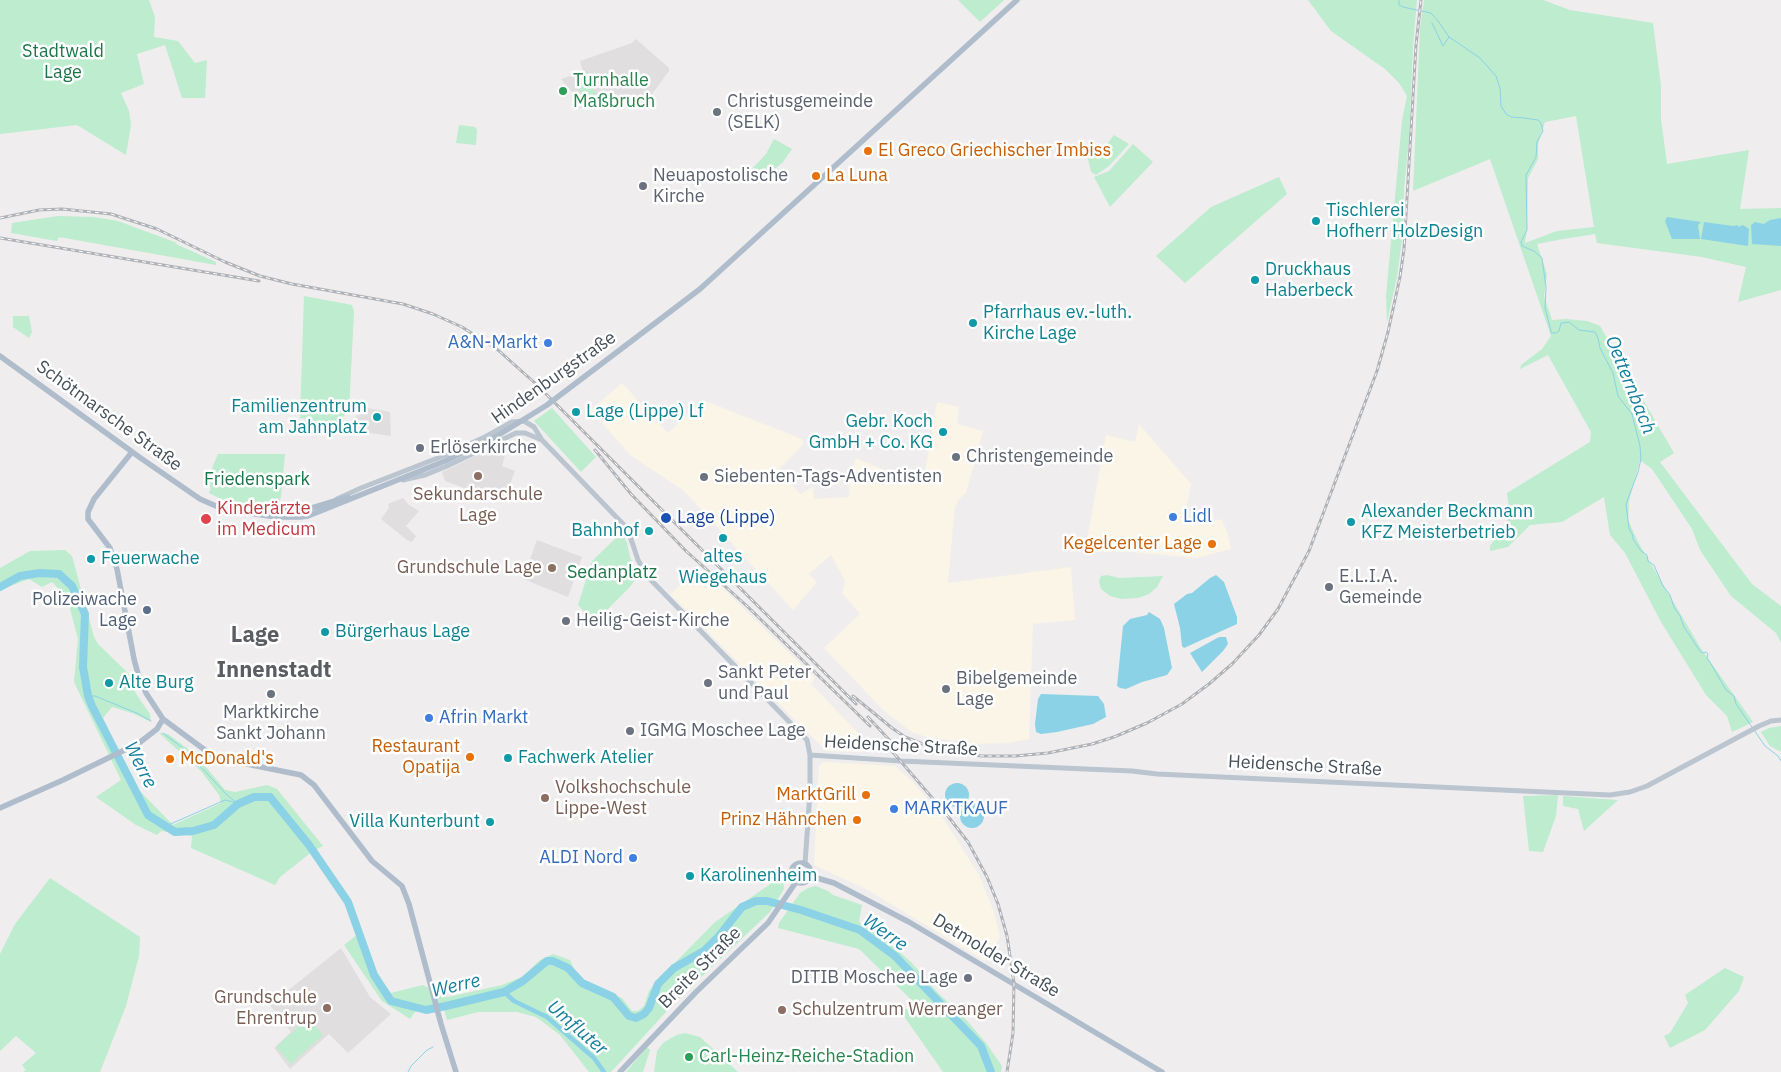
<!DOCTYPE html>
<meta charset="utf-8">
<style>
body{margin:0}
canvas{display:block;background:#efeded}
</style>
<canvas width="1781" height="1072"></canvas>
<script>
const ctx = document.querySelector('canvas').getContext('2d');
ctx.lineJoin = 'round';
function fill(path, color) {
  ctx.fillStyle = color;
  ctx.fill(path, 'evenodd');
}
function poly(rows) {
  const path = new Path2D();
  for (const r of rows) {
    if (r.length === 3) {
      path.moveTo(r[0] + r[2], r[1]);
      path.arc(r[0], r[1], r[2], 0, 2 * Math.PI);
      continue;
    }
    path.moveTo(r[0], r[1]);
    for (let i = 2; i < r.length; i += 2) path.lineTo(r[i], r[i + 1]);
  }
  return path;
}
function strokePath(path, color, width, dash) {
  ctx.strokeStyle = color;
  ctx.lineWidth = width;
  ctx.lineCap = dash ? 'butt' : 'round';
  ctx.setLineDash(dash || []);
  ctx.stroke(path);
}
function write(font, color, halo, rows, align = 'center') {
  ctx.font = font + ' "IBM Plex Sans",sans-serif';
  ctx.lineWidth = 5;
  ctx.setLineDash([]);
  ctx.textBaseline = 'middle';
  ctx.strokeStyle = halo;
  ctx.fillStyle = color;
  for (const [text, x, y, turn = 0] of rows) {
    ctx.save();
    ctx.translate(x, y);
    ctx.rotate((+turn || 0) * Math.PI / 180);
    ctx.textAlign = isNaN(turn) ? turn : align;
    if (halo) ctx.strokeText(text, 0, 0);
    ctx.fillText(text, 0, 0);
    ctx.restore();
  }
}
fill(poly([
 [622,383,668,433,703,400,802,439,803,444,800,448,778,470,800,494,813,487,814,499,849,497,850,477,856,458,920,485,924,478,937,402,959,407,957,424,983,431,966,493,959,499,955,507,948,583,1071,567,1075,620,1033,624,1029,739,1009,743,971,744,928,737,913,733,884,711,824,648,860,614,842,593,845,581,831,555,809,574,817,582,793,610,684,491,630,455,591,410],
 [1139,424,1191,484,1184,521,1198,524,1221,519,1227,531,1231,549,1197,558,1131,552,1095,552,1086,545,1106,435,1135,442],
 [705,571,815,678,811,684,866,741,863,752,826,751,670,594,686,580,692,585],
 [823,762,895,766,913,782,945,821,979,875,994,912,1000,937,985,961,866,889,816,866,814,863,819,766]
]), '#faf5e6');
fill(poly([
 [636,39,669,68,669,71,641,109,622,95,589,107,578,108,578,105,571,97,574,94,561,79,583,72,580,61,632,43],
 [357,406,390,412,391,436,349,430,350,423,357,416],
 [500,444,505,455,502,466,515,471,503,502,445,481,442,472],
 [403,498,409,505,419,511,406,526,416,536,412,542,407,540,381,519,389,508,388,504],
 [537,540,582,557,568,597,523,579],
 [341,948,370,997,391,1014,348,1053,329,1034,290,1069,274,1048,291,1032,270,1005]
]), '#e0dede');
fill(poly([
 [0,0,149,0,155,17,154,37,178,41,195,63,207,60,205,98,182,98,165,45,137,54,144,84,121,93,129,111,131,125,126,155,77,125,0,134],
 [958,0,1004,0,980,22],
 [1308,0,1417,0,1413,46,1409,139,1404,189,1403,232,1397,277,1387,322,1386,296,1402,120,1407,96,1399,83,1385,69,1331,31],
 [1424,0,1543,0,1570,10,1653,23,1661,86,1661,119,1667,164,1749,150,1740,209,1781,208,1781,290,1738,302,1746,267,1702,257,1597,243,1595,234,1563,239,1537,244,1547,274,1544,296,1552,320,1566,319,1587,321,1600,326,1674,453,1660,462,1752,584,1781,606,1781,643,1776,633,1731,596,1700,550,1692,529,1652,469,1640,460,1629,501,1628,520,1638,542,1700,647,1753,722,1732,732,1727,716,1706,695,1661,622,1625,553,1610,535,1604,497,1562,522,1530,525,1508,547,1490,551,1490,546,1510,516,1507,493,1590,442,1591,432,1548,355,1520,369,1521,365,1542,349,1551,336,1490,159,1413,191,1420,28],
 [1576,116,1594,227,1557,231,1525,243,1527,228,1528,178,1538,159,1538,144,1545,122],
 [587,71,597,99,584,103,574,75],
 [459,125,475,127,477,130,476,145,456,143],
 [1114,135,1129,144,1109,166,1096,175,1091,172,1088,159,1101,152],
 [774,139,792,149,783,162,759,182,748,173,766,154],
 [1133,144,1153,162,1110,207,1094,177,1109,171],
 [1279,177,1287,194,1185,283,1156,256,1211,207],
 [58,216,94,217,118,221,177,243,176,244,216,262,216,265,59,237,57,241,11,233,12,223],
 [304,296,352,305,354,312,349,410,337,423,322,428,321,426,307,424,307,419,300,418],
 [13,316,29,316,32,332,29,338,13,327],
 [552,408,596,457,581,472,534,421],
 [218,454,285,454,281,497,278,505,274,507,229,503,209,493,211,487,205,485],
 [618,536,624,537,627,543,630,557,638,576,629,588,608,609,600,614,588,616,578,605,592,561],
 [65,550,72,556,94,637,98,644,129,674,136,694,150,714,151,722,132,713,112,707,103,718,136,787,173,825,221,803,219,795,201,771,159,733,168,734,196,755,225,790,235,792,267,785,277,789,323,846,313,851,280,877,275,885,191,848,192,836,161,831,157,835,136,825,96,797,121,780,74,682,78,639,67,597,52,582,42,587,29,579,0,590,0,568,30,551],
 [1107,575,1119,578,1163,576,1157,587,1149,594,1138,598,1121,599,1110,596,1101,589,1099,581,1101,576],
 [1781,726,1781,752,1770,746,1761,732,1769,728],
 [1558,795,1556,816,1543,852,1529,851,1523,796],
 [1563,796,1604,799,1618,800,1584,831,1578,809,1563,806],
 [777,872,783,879,784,889,770,912,677,1000,611,1072,589,1072,560,1035,536,1017,517,1012,478,1012,447,1020,443,1006,426,1010,418,1008,410,1019,382,1001,344,945,359,933,375,975,391,993,423,985,448,997,502,985,522,977,540,960,553,954,570,960,574,969,585,981,622,998,632,1011,638,1011,644,1006,649,991,661,977,715,922,769,885],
 [50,878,140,937,139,956,126,1006,100,1072,23,1072,26,1070,22,1065,36,1053,16,1036,0,1051,0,954,15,924],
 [816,886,828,891,833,895,862,905,859,922,889,943,911,962,938,993,962,1015,986,1043,1002,1066,1001,1072,943,1072,899,1009,922,1010,859,949,778,928,779,923,800,893,808,888],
 [1725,968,1744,977,1739,991,1705,1030,1670,1048,1664,1036,1670,1033,1688,1003,1685,995],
 [308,1018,323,1035,291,1064,276,1047],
 [685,1033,700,1037,738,1072,654,1072,657,1051,663,1043,671,1038,677,1035],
 [647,1047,650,1050,643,1072,626,1072]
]), '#bdeccf');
fill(poly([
 [1667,217,1701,222,1698,225,1700,239,1672,239,1665,221],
 [1781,218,1781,246,1752,244,1751,225,1755,222,1764,224,1770,220],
 [1704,222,1733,226,1738,225,1738,227,1743,225,1749,229,1748,246,1701,239],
 [1216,575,1224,582,1237,617,1237,624,1184,648,1182,646,1180,628,1174,604,1187,594,1192,593,1210,578],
 [1149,612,1160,619,1164,628,1172,668,1167,675,1142,682,1126,689,1120,688,1117,686,1123,626,1130,619,1147,615],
 [1219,637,1226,637,1228,644,1223,651,1202,672,1190,653],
 [1041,694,1098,696,1104,704,1106,717,1093,724,1057,732,1041,734,1036,732,1035,724,1038,699],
 [957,795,12],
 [972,816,12]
]), '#8cd2e6');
strokePath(poly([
 [1399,0,1399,5,1403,7,1431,13,1438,21,1449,37,1480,58,1496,76,1500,88,1501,106,1506,114,1511,117,1524,118,1538,120,1541,123,1543,131,1537,142,1536,157,1526,175,1527,230,1521,242,1522,246,1534,251,1542,258,1546,287,1545,308,1551,331,1552,333,1556,333,1559,331,1561,323,1569,322,1579,330,1595,332,1598,338,1600,348,1613,373,1618,396,1632,414,1640,446,1641,459,1638,472,1626,504,1629,528,1633,536,1633,539,1641,551,1647,555,1648,561,1654,565,1663,586,1670,595,1674,607,1680,616,1684,627,1700,651,1703,653,1706,652,1708,654,1707,658,1711,664,1726,690,1734,696,1736,704,1752,727],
 [1432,23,1443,46,1449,37],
 [88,696,95,696,139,714,151,721],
 [1754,730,1765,746,1778,756,1781,761],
 [163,733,184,749,227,795,238,804],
 [166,826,225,800,238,803],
 [408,1072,411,1066,427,1050,433,1047]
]), '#8cd2e6', 1);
strokePath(poly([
 [504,992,514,1001,547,1017,594,1058,604,1072]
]), '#8cd2e6', 4.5);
strokePath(poly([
 [0,587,20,576,40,573,59,574,72,586,85,614,83,667,88,696,92,706,148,815,175,832,193,831,214,825,238,804,254,797,270,797,309,845,348,902,374,975,391,1001,426,1010,446,1006,504,992,523,981,547,961,553,961,568,968,582,983,613,997,629,1016,636,1018,644,1014,649,1008,658,984,674,968,704,951,719,936,742,907,756,901,767,901,801,910,860,930,895,956,981,1046,991,1072]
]), '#8cd2e6', 8);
strokePath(poly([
 [403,480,425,475,447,466,516,433,525,433,542,440],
 [337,499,361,488,448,454,485,437,512,422,524,421,534,427,542,440,625,526,631,539,638,560,647,576,807,740,810,755,810,792,805,864],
 [810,755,901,761,1132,771,1157,774,1307,781,1610,795,1630,792,1647,786,1759,726,1771,721,1781,720]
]), '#bbc5d0', 5);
strokePath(poly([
 [625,346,700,289,1017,0],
 [0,356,142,459,200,499,225,510,277,517,300,517,308,516,445,461,497,436],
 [132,452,94,499,88,512,88,519,110,548,117,569,134,659,138,674,146,693,163,719,209,753,222,759,301,775,314,785,372,861,402,886,409,904,441,1024,456,1072],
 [247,510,302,511,348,497],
 [0,808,63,780,139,743,157,729,163,719],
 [801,873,10],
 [810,876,834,883,909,922,1162,1072],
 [620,1072,696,992,768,923,796,882]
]), '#aebccb', 5.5);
const rail = poly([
 [0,218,39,210,62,209,111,214,157,229,225,262,260,276,292,284,403,304,433,314,462,327,498,350,536,384,856,704],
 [0,238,259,281],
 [595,450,631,494,686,551,748,607,870,726],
 [853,696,892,728,905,737,933,748,952,753,982,756,1015,756,1048,753,1092,744,1114,737,1147,723,1182,704,1209,684,1232,664,1259,635,1278,609,1309,551,1377,371,1388,332,1400,277,1404,249,1416,45,1421,0],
 [868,717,893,744],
 [884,742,947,815,968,842,987,877,998,904,1007,936,1014,983,1013,1033,1007,1072]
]);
strokePath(rail, '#afb2b7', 3);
strokePath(rail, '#fff', 1, [4]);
strokePath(poly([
 [497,436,547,405,625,346]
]), '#aebccb', 5.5);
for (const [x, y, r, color] of [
 [563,91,5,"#2e9e5b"],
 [717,112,5,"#6b7280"],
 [868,151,5,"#e8710a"],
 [816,176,5,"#e8710a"],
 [643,186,5,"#6b7280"],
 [1316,221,5,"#0f9aa8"],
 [1255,280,5,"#0f9aa8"],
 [973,323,5,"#0f9aa8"],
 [548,343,5,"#3f7fe0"],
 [576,412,5,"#0f9aa8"],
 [377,417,5,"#0f9aa8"],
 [943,432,5,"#0f9aa8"],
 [420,448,5,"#6b7280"],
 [956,457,5,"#6b7280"],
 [478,476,5,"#8d6e63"],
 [704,477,5,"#6b7280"],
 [1173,517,5,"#3f7fe0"],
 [666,518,6,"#1a4fb4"],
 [206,519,6,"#e0444e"],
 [1351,522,5,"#0f9aa8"],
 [649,531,5,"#0f9aa8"],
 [723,538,5,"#0f9aa8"],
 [1212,544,5,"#e8710a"],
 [91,559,5,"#0f9aa8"],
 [552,568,5,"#8d6e63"],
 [1329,587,5,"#6b7280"],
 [147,610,5,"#5c6f8a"],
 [566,621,5,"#6b7280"],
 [325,632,5,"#0f9aa8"],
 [109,683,5,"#0f9aa8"],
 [708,683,5,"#6b7280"],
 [946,689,5,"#6b7280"],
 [271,694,5,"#6b7280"],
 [429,718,5,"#3f7fe0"],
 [630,731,5,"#6b7280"],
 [470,757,5,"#e8710a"],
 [508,758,5,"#0f9aa8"],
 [170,759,5,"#e8710a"],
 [866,795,5,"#e8710a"],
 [545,798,5,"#8d6e63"],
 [894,809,5,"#3f7fe0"],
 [857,820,5,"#e8710a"],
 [490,822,5,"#0f9aa8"],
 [633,858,5,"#3f7fe0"],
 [690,876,5,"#0f9aa8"],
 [968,978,5,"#6b7280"],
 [327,1008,5,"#8d6e63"],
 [782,1010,5,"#8d6e63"],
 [689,1057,5,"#2e9e5b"]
]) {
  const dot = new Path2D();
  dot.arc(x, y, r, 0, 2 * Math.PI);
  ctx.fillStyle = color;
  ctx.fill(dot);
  strokePath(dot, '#fff', 2);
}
write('18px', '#1b764a', '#fff', [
 ["Stadtwald",63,52],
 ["Lage",63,73],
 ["Friedenspark",257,480],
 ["Sedanplatz",612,573]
]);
write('18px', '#27864d', '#fff', [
 ["Turnhalle",573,81],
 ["Maßbruch",573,102],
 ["Carl-Heinz-Reiche-Stadion",699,1057]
], 'left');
write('18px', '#5b616d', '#fff', [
 ["Christusgemeinde",727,102],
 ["(SELK)",727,123],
 ["Neuapostolische",653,176],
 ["Kirche",653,197],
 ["Erlöserkirche",430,448],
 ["Christengemeinde",966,457],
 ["Siebenten-Tags-Adventisten",714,477],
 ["E.L.I.A.",1339,577],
 ["Gemeinde",1339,598],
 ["Heilig-Geist-Kirche",576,621],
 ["Sankt Peter",718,673],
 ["und Paul",718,694],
 ["Bibelgemeinde",956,679],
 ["Lage",956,700],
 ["Marktkirche",271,713,"center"],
 ["Sankt Johann",271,734,"center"],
 ["IGMG Moschee Lage",640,731],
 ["DITIB Moschee Lage",958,978,"right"]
], 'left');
write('18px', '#c56008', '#fff', [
 ["El Greco Griechischer Imbiss",878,151,"left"],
 ["La Luna",826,176,"left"],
 ["Kegelcenter Lage",1202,544],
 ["Restaurant",460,747],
 ["Opatija",460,768],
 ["McDonald's",180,759,"left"],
 ["MarktGrill",856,795],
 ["Prinz Hähnchen",847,820]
], 'right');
write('18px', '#0d838f', '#fff', [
 ["Tischlerei",1326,211],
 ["Hofherr HolzDesign",1326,232],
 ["Druckhaus",1265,270],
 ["Haberbeck",1265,291],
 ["Pfarrhaus ev.-luth.",983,313],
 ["Kirche Lage",983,334],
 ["Familienzentrum",367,407,"right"],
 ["am Jahnplatz",367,428,"right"],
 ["Lage (Lippe) Lf",586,412],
 ["Gebr. Koch",933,422,"right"],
 ["GmbH + Co. KG",933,443,"right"],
 ["Alexander Beckmann",1361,512],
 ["KFZ Meisterbetrieb",1361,533],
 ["Bahnhof",639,531,"right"],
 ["altes",723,557,"center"],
 ["Wiegehaus",723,578,"center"],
 ["Feuerwache",101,559],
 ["Bürgerhaus Lage",335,632],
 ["Alte Burg",119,683],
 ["Fachwerk Atelier",518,758],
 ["Villa Kunterbunt",480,822,"right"],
 ["Karolinenheim",700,876]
], 'left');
write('18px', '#366cbe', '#fff', [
 ["A&N-Markt",538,343,"right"],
 ["Lidl",1183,517],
 ["Afrin Markt",439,718],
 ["MARKTKAUF",904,809],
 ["ALDI Nord",623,858,"right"]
], 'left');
write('18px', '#465059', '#fff', [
 ["Hindenburgstraße",554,378,-35],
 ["Schötmarsche Straße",109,416,36],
 ["Heidensche Straße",901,746,3],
 ["Heidensche Straße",1305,766,3],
 ["Detmolder Straße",996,956,31],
 ["Breite Straße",700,968,-45]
]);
write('18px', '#785e54', '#fff', [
 ["Sekundarschule",478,495,"center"],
 ["Lage",478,516,"center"],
 ["Grundschule Lage",542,568],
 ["Volkshochschule",555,788,"left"],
 ["Lippe-West",555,809,"left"],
 ["Grundschule",317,998],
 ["Ehrentrup",317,1019],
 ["Schulzentrum Werreanger",792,1010,"left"]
], 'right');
write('18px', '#be3a42', '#fff', [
 ["Kinderärzte",217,509],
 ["im Medicum",217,530]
], 'left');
write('18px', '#164399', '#fff', [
 ["Lage (Lippe)",677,518]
], 'left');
write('18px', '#4e5e75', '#fff', [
 ["Polizeiwache",137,600],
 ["Lage",137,621]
], 'right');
write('italic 19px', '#147f9e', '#fff', [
 ["Oetternbach",1630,385,68],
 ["Werre",140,765,63],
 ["Werre",885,933,35],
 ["Werre",456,986,-13],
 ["Umfluter",577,1028,41]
]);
write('bold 22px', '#5a5d61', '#fff', [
 ["Lage",255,636],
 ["Innenstadt",274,671]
]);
</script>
